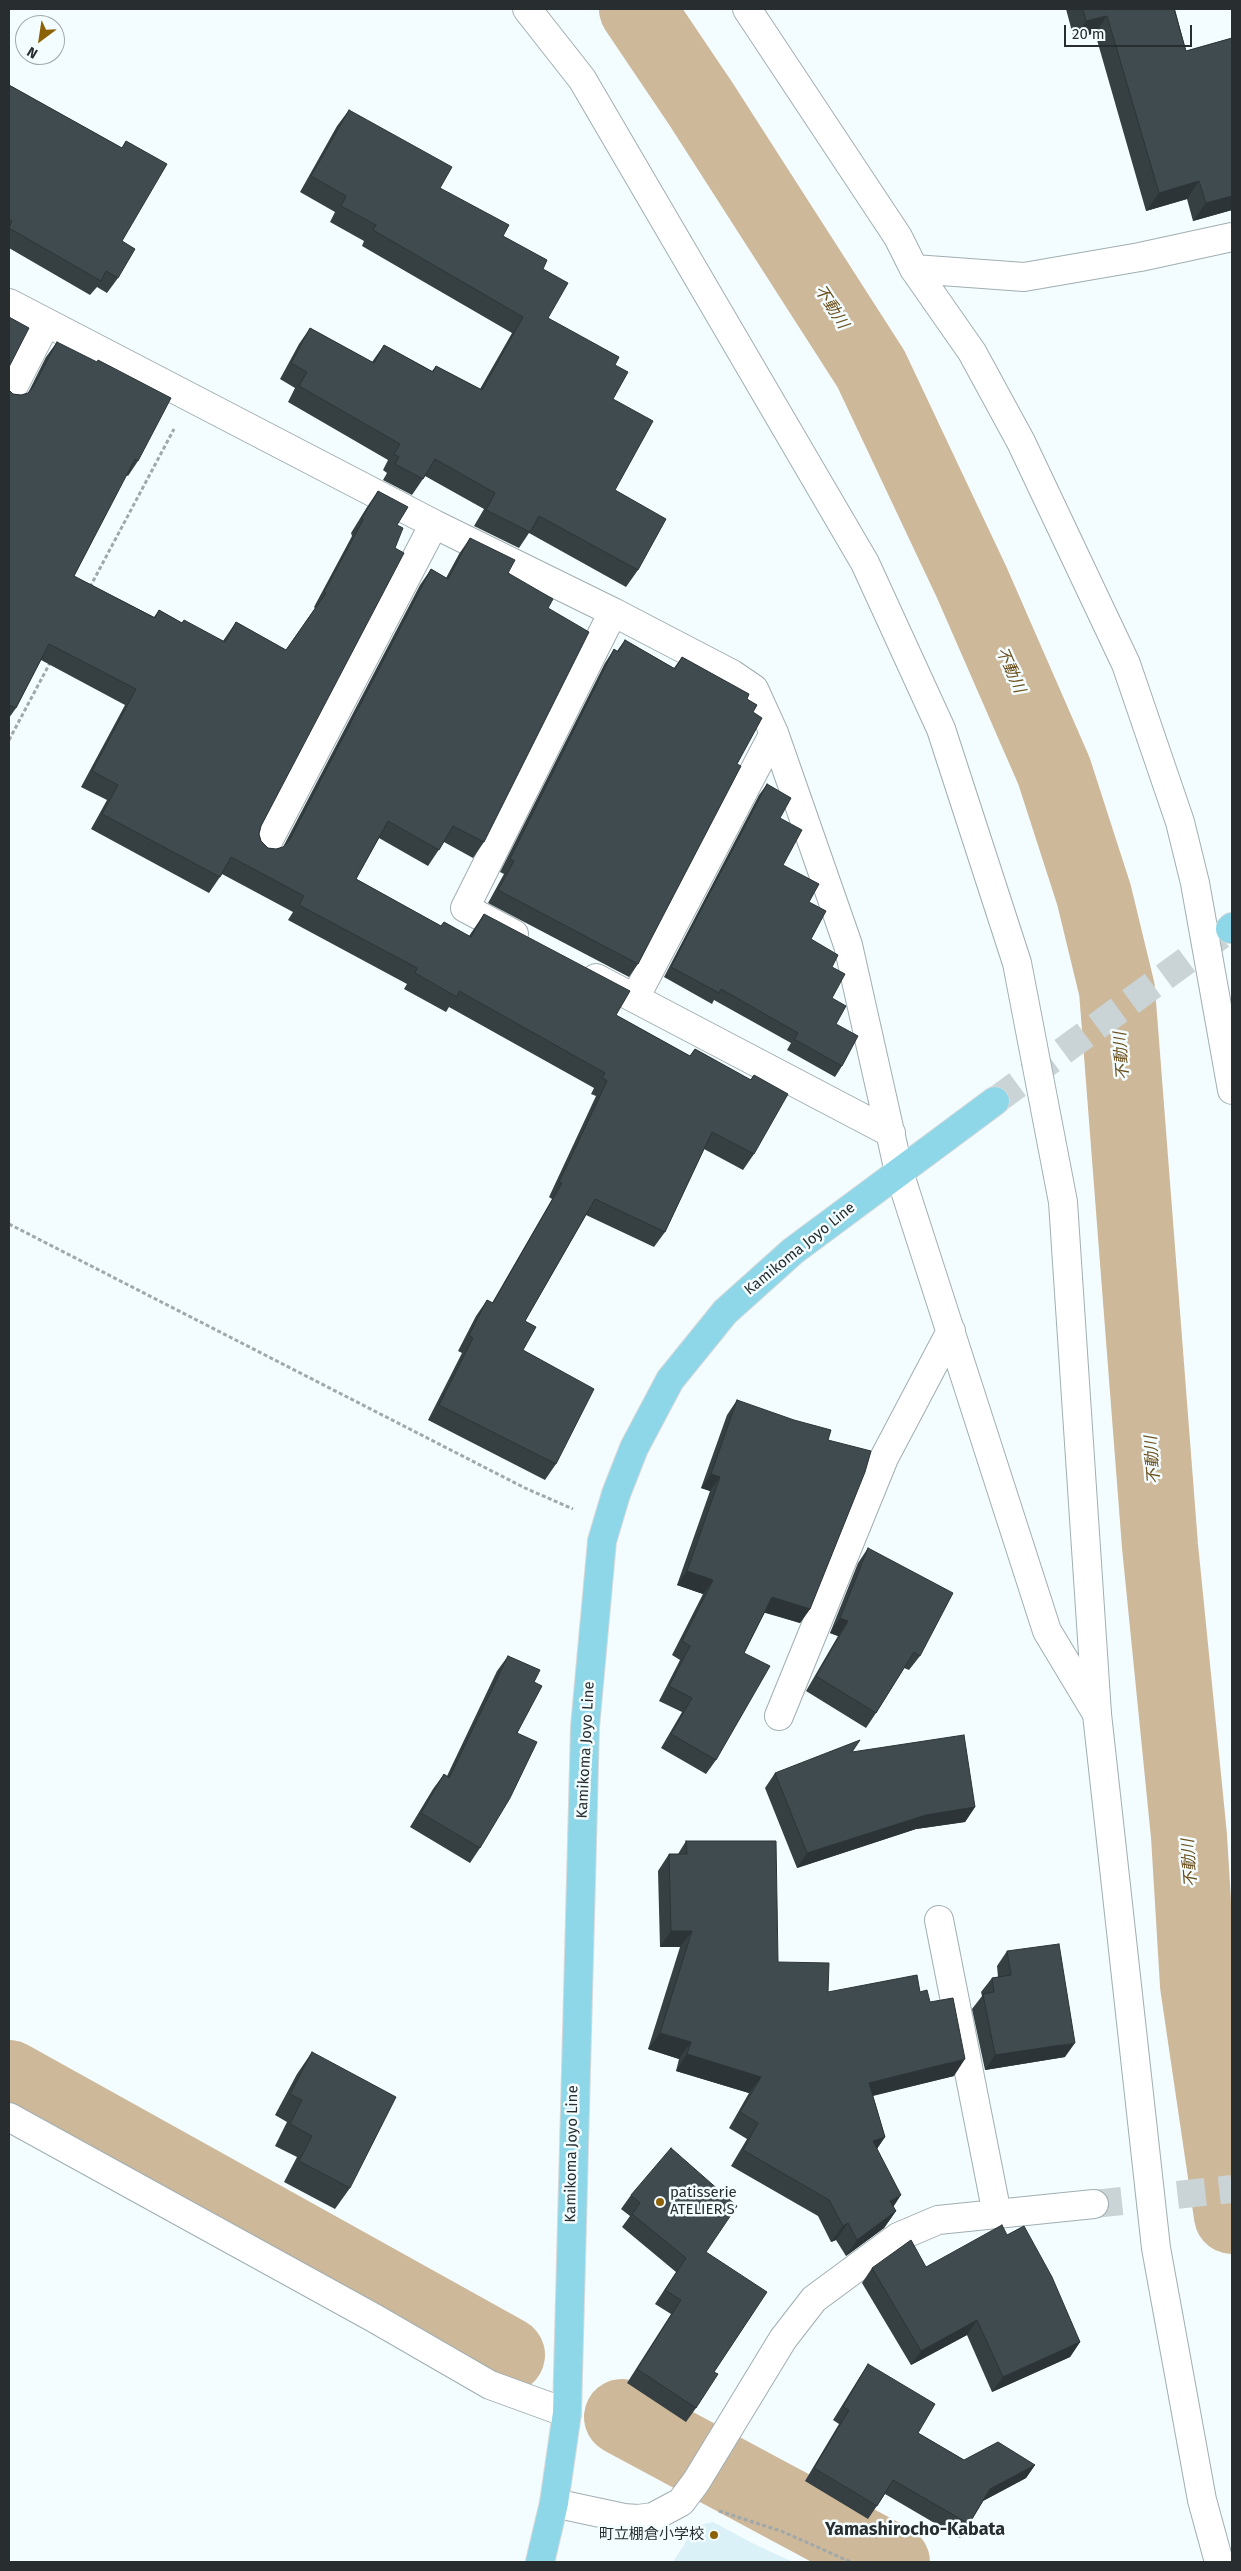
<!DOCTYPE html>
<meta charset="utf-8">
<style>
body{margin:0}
#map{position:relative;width:1241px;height:2571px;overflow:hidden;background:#f3fcfe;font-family:"Fira Sans",sans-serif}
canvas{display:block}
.frame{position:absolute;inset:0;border:10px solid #282e2f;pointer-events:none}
.north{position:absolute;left:15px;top:15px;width:50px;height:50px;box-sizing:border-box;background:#f3fcfe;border:1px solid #a2aaab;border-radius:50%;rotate:211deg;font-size:14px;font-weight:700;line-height:20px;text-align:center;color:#282e2f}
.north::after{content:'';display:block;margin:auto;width:18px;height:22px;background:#8d6206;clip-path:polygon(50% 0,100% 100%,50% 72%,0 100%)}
.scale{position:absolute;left:1064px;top:25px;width:128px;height:22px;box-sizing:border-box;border:2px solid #282e2f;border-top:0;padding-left:6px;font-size:15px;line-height:18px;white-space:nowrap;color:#282e2f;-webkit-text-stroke:4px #f3fcfe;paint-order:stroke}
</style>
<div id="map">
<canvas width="1241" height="2571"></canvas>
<div class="frame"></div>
<div class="north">N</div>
<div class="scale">20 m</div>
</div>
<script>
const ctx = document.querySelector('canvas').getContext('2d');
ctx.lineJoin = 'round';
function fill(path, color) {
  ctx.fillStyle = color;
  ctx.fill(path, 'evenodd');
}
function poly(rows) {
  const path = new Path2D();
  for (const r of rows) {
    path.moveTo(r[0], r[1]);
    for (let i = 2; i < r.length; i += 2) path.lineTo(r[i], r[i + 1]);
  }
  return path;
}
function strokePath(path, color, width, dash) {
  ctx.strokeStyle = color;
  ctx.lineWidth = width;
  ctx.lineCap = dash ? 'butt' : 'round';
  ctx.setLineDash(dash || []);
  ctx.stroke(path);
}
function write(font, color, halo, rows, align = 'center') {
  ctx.font = font + ' "Fira Sans","Noto Sans JP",sans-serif';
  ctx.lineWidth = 5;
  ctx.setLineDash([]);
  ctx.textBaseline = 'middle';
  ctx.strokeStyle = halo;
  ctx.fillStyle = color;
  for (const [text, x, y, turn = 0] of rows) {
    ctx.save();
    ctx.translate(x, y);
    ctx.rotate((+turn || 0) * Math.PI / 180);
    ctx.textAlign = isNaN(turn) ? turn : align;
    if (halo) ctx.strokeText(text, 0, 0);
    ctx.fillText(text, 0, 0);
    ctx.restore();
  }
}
fill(poly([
 [713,2522,754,2544,793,2562,673,2562,696,2526]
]), '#dbf1f8');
strokePath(poly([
 [637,9,701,104,871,369,972,583,1054,771,1094,895,1117,990,1160,1546,1189,1836,1198,1985,1232,2216],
 [9,2078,507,2355],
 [622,2417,892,2562]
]), '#cdb89a', 76);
strokePath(poly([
 [1094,2204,1232,2189]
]), '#cad3d5', 28, [28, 14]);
strokePath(poly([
 [995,1101,1224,933]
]), '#cad3d5', 28, [28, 14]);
const street = poly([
 [747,9,898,237,914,269,972,352,1021,442,1126,664,1180,822,1195,883,1232,1090],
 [914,269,1024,277,1140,257,1232,237],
 [9,303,434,524,613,612,732,674,754,689,774,733,848,945,899,1172,1047,1631,1097,1714],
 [9,395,46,323],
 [264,849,434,524],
 [514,934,465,908,613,612],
 [596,978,891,1133],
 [635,998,774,733],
 [779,1716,884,1458,951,1331],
 [939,1920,997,2214],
 [9,2117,374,2318,490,2385,567,2413],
 [554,2503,624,2518,638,2519,653,2517,681,2502,696,2482,783,2339,814,2299,898,2237,938,2220,1094,2204]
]);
const secondary = poly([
 [527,9,582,79,865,563,941,729,1017,963,1063,1202,1097,1714,1156,2248,1202,2500,1219,2562]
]);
const primary = poly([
 [1230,929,1232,927],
 [540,2562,554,2503,567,2413,585,1727,602,1541,616,1494,634,1448,670,1380,725,1312,793,1251,995,1101]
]);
strokePath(street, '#a1aeb2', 30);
strokePath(secondary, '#a1aeb2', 30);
strokePath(primary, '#d8d9da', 30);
strokePath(poly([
 [90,587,174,429],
 [9,740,51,661],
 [9,1224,525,1488,573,1509],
 [719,2511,781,2531,851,2562]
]), '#a0a8aa', 3, [4, 2.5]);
strokePath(street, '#fff', 28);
strokePath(secondary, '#fff', 28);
strokePath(primary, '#8ed7e9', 28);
fill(poly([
 [1066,9,1175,9,1186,51,1232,38,1232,210,1193,221,1187,199,1146,211,1095,33,1074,39],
 [9,85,122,148,126,141,122,241,118,278,107,293,97,287,90,295,9,248],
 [349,110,440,188,503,236,543,269,548,318,615,365,613,399,615,490,638,570,626,587,529,533,519,548,474,526,484,509,425,476,412,495,383,480,387,473,383,470,388,460,288,402,295,388,280,379,299,344,310,328,372,362,384,345,432,371,436,366,480,389,512,333,362,246,364,241,330,222,335,212,300,192,337,126],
 [57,342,138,461,128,476,126,475,74,576,154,617,159,610,182,623,223,641,236,622,286,650,315,608,314,607,352,536,351,533,367,507,378,491,397,525,261,826,259,834,261,841,268,848,276,849,283,847,420,585,431,569,446,578,459,554,470,538,548,608,484,842,473,858,444,842,428,866,379,838,356,879,441,926,444,922,469,936,484,914,616,1015,690,1056,695,1049,750,1080,754,1075,754,1154,743,1170,704,1149,665,1232,654,1247,586,1215,525,1321,523,1350,556,1464,545,1480,428,1420,462,1353,458,1351,476,1316,487,1300,492,1303,552,1199,549,1197,596,1096,591,1094,594,1088,449,1007,446,1012,404,989,407,984,288,920,293,912,222,874,209,893,91,829,107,800,81,787,125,705,41,660,16,708,9,718,9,390,13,394,21,395,28,393,46,357],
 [625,640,674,668,682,657,747,699,753,712,737,764,638,964,629,977,488,903,504,874,500,872,605,663,614,649,617,651],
 [767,784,780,818,783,865,809,902,811,939,832,967,832,998,842,1066,835,1077,787,1050,791,1043,714,1000,712,1004,664,977,759,795],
 [737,1400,828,1440,810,1609,800,1623,765,1612,744,1653,716,1760,706,1774,661,1748,682,1712,659,1701,680,1660,672,1655,703,1594,677,1585,710,1491,701,1488,727,1415],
 [868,1548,920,1656,909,1670,904,1668,876,1713,866,1728,806,1691,838,1636,830,1633,858,1563],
 [508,1656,534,1682,480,1848,470,1863,410,1827,433,1789,444,1774,447,1776,497,1671],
 [775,1773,975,1807,965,1822,916,1829,797,1868,765,1788],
 [686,1841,778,1962,828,1992,920,1992,930,2002,954,2076,873,2096,885,2137,877,2149,893,2207,896,2211,884,2228,846,2256,836,2240,831,2242,818,2216,731,2166,747,2139,729,2128,749,2093,676,2071,679,2059,648,2049,680,1947,660,1947,658,1871,669,1854,678,1854],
 [1007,1951,1065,2057,985,2070,972,2009,982,1996,981,1992,992,1978,998,1977,997,1966],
 [312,2052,350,2188,335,2209,284,2182,297,2157,275,2146,287,2122,275,2115,297,2074],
 [631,2195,706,2252,714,2372,696,2408,686,2422,627,2383,671,2314,655,2304,676,2272,622,2227,630,2216,621,2209],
 [1007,2235,1080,2342,1070,2357,992,2392,967,2335,911,2365,862,2283,872,2268,926,2267],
 [868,2364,918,2433,964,2460,1035,2465,1026,2478,983,2501,969,2524,960,2538,885,2494,868,2519,805,2481,839,2424,833,2420,859,2378]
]), '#364043');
fill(poly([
 [1107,16,1095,33,1074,39,1086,21],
 [1199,181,1187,199,1146,211,1159,193],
 [1232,196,1232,210,1193,221,1206,203],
 [711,1474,720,1477,710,1491,701,1488],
 [687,1571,713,1580,703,1594,677,1585],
 [772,1597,810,1609,800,1623,762,1612],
 [840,1618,848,1621,838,1636,830,1633],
 [975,1807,965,1822,916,1829,797,1868,807,1853,926,1815],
 [671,1931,692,1931,680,1947,660,1947],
 [660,2033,691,2042,679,2059,648,2049],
 [1075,2043,1065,2057,985,2070,995,2055],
 [687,2054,761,2077,749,2093,676,2071],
 [965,2059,954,2076,858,2099,869,2083],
 [885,2137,873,2154,873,2141],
 [901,2195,890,2212,890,2201],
 [896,2211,884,2228,846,2256,857,2240],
 [848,2223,836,2240,831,2242,843,2226],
 [977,2320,967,2335,911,2365,921,2351],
 [1080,2342,1070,2357,992,2392,1003,2377],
 [1035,2465,1026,2478,981,2502,990,2489]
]), '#2c3437');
const building = poly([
 [1083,9,1174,9,1186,51,1232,38,1232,196,1206,203,1199,181,1159,193,1107,16,1086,21,1083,9],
 [9,85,122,148,126,141,167,164,122,241,135,249,118,278,106,271,101,281,9,228,12,221,9,219,9,85],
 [349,110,452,167,440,188,509,225,503,236,547,260,543,269,568,283,548,318,619,357,615,365,628,372,613,399,653,421,615,490,666,519,638,570,539,516,530,532,486,510,495,493,435,459,423,479,395,464,399,457,394,454,400,444,299,386,307,372,291,363,310,328,374,363,384,345,433,372,436,366,482,390,523,317,373,230,376,225,341,206,346,196,311,176,349,110],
 [9,317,29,328,9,367,9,317],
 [57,342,97,362,98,360,171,398,138,461,135,459,74,576,155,618,159,610,182,623,184,620,225,642,236,622,286,650,326,593,324,592,363,520,362,518,378,491,408,507,397,525,403,528,395,548,404,553,261,826,259,834,261,841,268,848,276,849,283,847,289,841,431,569,448,579,470,538,515,560,508,573,553,599,548,608,589,632,484,842,453,826,439,850,388,821,356,879,441,926,444,922,471,937,484,914,630,991,616,1015,690,1056,695,1049,751,1080,754,1075,788,1094,754,1154,712,1132,665,1232,595,1199,525,1321,536,1327,523,1350,594,1389,556,1464,439,1405,473,1338,469,1335,487,1300,493,1303,562,1183,559,1182,607,1081,602,1078,605,1073,459,991,457,997,415,973,417,968,299,905,304,896,231,857,220,877,102,814,118,785,92,771,136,689,49,644,16,708,9,705,9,390,13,394,21,395,28,393,33,387,57,342],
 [625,640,675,669,682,657,749,694,747,699,757,705,753,712,762,718,737,764,741,766,638,964,498,890,514,861,510,859,614,649,618,652,625,640],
 [767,784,791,798,780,818,802,830,783,865,819,884,809,902,826,911,811,939,838,955,832,967,845,974,832,998,846,1006,836,1024,858,1036,842,1066,794,1039,798,1033,721,989,719,993,671,967,767,784],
 [737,1400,794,1420,831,1430,828,1440,871,1451,865,1472,810,1609,772,1597,744,1653,770,1666,716,1760,671,1734,692,1698,669,1686,690,1646,682,1641,713,1580,687,1571,720,1477,711,1474,737,1400],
 [868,1548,953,1593,920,1656,914,1652,876,1713,816,1676,848,1621,840,1618,868,1548],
 [508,1656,540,1670,534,1682,542,1686,517,1733,537,1742,510,1798,480,1848,421,1813,444,1774,449,1778,508,1656],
 [964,1735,975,1807,926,1815,807,1853,775,1773,860,1740,852,1752,964,1735],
 [686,1841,776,1841,778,1962,829,1963,828,1992,917,1975,920,1992,927,1990,930,2002,953,1998,965,2059,869,2083,885,2137,873,2141,901,2195,890,2201,896,2211,857,2240,848,2223,843,2226,829,2200,743,2150,758,2123,740,2112,761,2077,687,2054,691,2042,660,2033,692,1931,671,1931,669,1854,687,1854,686,1841],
 [1059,1944,1075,2043,995,2055,983,1994,994,1992,992,1978,1011,1975,1007,1951,1059,1944],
 [312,2052,396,2097,350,2188,299,2161,312,2136,290,2124,302,2100,290,2094,312,2052],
 [671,2148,737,2206,706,2252,767,2292,714,2372,718,2374,696,2408,637,2369,681,2300,665,2290,686,2258,632,2214,640,2203,631,2195,671,2148],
 [1002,2225,1007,2235,1024,2226,1052,2277,1080,2342,1003,2377,977,2320,921,2351,872,2268,911,2240,926,2267,1002,2225],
 [868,2364,935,2404,918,2433,964,2460,998,2442,1035,2465,990,2489,969,2524,893,2480,877,2506,814,2468,849,2410,843,2407,868,2364]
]);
fill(building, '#3f4b4e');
strokePath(building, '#2c3437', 1);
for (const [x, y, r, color] of [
 [660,2202,5,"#8d6206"],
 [714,2535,5,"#8d6206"]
]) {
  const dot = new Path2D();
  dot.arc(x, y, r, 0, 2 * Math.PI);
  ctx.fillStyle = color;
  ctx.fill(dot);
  strokePath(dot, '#f3fcfe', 2);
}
write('15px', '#282e2f', '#f3fcfe', [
 ["Kamikoma Joyo Line",800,1249,-39],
 ["Kamikoma Joyo Line",586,1750,-87],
 ["Kamikoma Joyo Line",572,2154,-89]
]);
write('15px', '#282e2f', '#f3fcfe', [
 ["patisserie",670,2193],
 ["ATELIER S",670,2210],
 ["町立棚倉小学校",704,2535,"right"]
], 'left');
write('italic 16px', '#6c4f1b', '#f3fcfe', [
 ["不動川",831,307,57],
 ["不動川",1010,670,66],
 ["不動川",1122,1056,-94],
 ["不動川",1153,1460,-94],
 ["不動川",1190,1863,-94]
]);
write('bold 18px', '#282e2f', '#f3fcfe', [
 ["Yamashirocho-Kabata",915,2530]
]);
</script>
